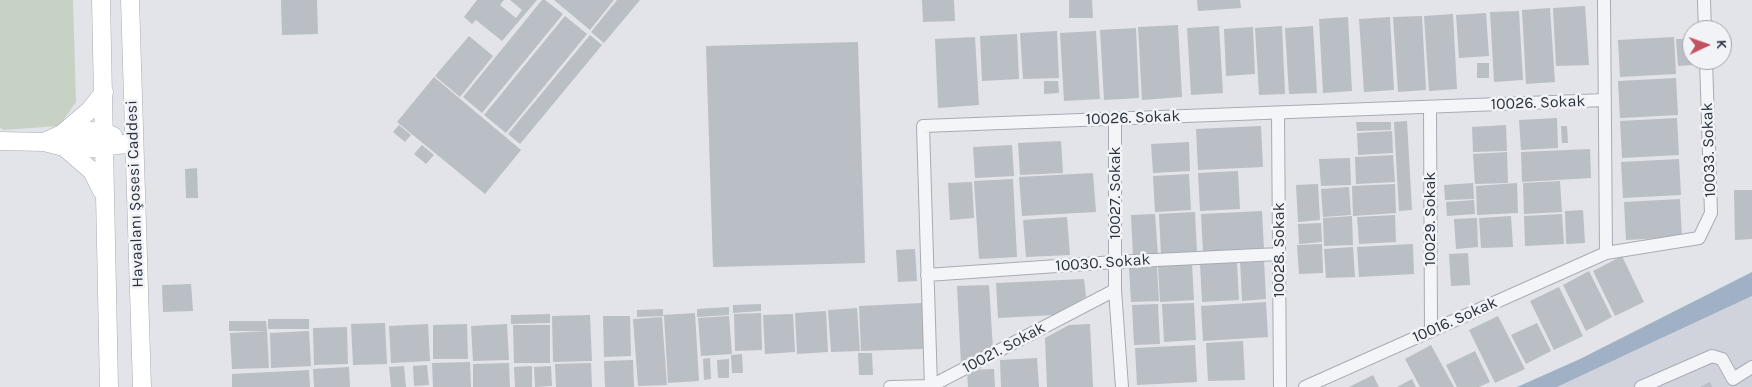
<!DOCTYPE html>
<meta charset="utf-8">
<style>
body{margin:0}
#map{position:relative;width:1752px;height:387px;overflow:hidden;background:#e2e4e9;font-family:Karla,sans-serif}
canvas{display:block}
.north{position:absolute;left:1682px;top:20px;width:50px;height:50px;box-sizing:border-box;background:#f1f3f7;border:1px solid #a2a6ad;border-radius:50%;rotate:87deg;font-size:14px;font-weight:700;line-height:20px;text-align:center;color:#2b323f}
.north::after{content:'';display:block;margin:auto;width:18px;height:22px;background:#c3525f;clip-path:polygon(50% 0,100% 100%,50% 72%,0 100%)}
</style>
<div id="map">
<canvas width="1752" height="387"></canvas>
<div class="north">K</div>
</div>
<script>
const ctx = document.querySelector('canvas').getContext('2d');
ctx.lineJoin = 'round';
function fill(path, color) {
  ctx.fillStyle = color;
  ctx.fill(path, 'evenodd');
}
function poly(rows) {
  const path = new Path2D();
  for (const r of rows) {
    path.moveTo(r[0], r[1]);
    for (let i = 2; i < r.length; i += 2) path.lineTo(r[i], r[i + 1]);
  }
  return path;
}
function strokePath(path, color, width, dash) {
  ctx.strokeStyle = color;
  ctx.lineWidth = width;
  ctx.lineCap = dash ? 'butt' : 'round';
  ctx.setLineDash(dash || []);
  ctx.stroke(path);
}
function write(font, color, halo, rows, align = 'center') {
  ctx.font = font + ' Karla,sans-serif';
  ctx.lineWidth = 5;
  ctx.setLineDash([]);
  ctx.textBaseline = 'middle';
  ctx.strokeStyle = halo;
  ctx.fillStyle = color;
  for (const [text, x, y, turn = 0] of rows) {
    ctx.save();
    ctx.translate(x, y);
    ctx.rotate((+turn || 0) * Math.PI / 180);
    ctx.textAlign = isNaN(turn) ? turn : align;
    if (halo) ctx.strokeText(text, 0, 0);
    ctx.fillText(text, 0, 0);
    ctx.restore();
  }
}
fill(poly([
 [1752,296,1752,387,1557,387,1646,346]
]), '#d0d3db');
fill(poly([
 [0,0,73,0,76,102,59,126,3,130,0,127]
]), '#c7d2c4');
fill(poly([
 [1752,272,1752,296,1557,387,1517,387,1580,359]
]), '#a0b1c6');
fill(poly([
 [281,0,317,0,318,34,282,35],
 [477,0,504,0,500,5,516,18,522,10,510,0,537,0,502,41,476,20,472,24,464,17],
 [542,0,545,0,563,14,482,113,463,97],
 [554,0,614,0,590,30],
 [617,0,640,0,604,43,591,32],
 [922,0,954,0,955,21,923,22],
 [1069,0,1092,0,1093,18,1069,18],
 [1197,0,1240,0,1241,8,1198,11],
 [1585,6,1589,65,1556,66,1553,8],
 [1550,8,1555,82,1526,84,1522,10],
 [1519,11,1523,80,1494,82,1490,12],
 [1486,13,1489,56,1459,58,1456,15],
 [1453,14,1457,89,1429,91,1424,16],
 [565,16,587,34,506,133,484,115],
 [1422,16,1426,90,1398,92,1393,17],
 [1348,17,1352,91,1323,93,1319,19],
 [1390,17,1394,90,1364,92,1359,19],
 [1178,25,1182,97,1142,100,1138,27],
 [1219,26,1223,93,1191,95,1187,28],
 [1282,26,1285,94,1259,95,1255,28],
 [1313,26,1317,93,1289,94,1285,28],
 [1253,27,1255,74,1226,76,1224,29],
 [1136,28,1139,98,1104,100,1100,30],
 [1057,31,1059,78,1023,79,1020,33],
 [1096,31,1100,99,1064,101,1060,33],
 [1017,34,1019,79,982,81,980,36],
 [590,35,602,45,520,144,508,134],
 [469,36,493,56,460,97,435,76],
 [975,37,979,105,938,108,935,39],
 [1674,37,1676,74,1620,77,1618,40],
 [1676,39,1692,39,1693,65,1678,66],
 [858,42,865,263,713,267,706,46],
 [1477,63,1489,63,1489,78,1477,78],
 [434,77,521,150,485,194,397,122],
 [1676,78,1678,115,1620,118,1618,81],
 [1044,81,1058,81,1059,93,1044,94],
 [1557,118,1558,148,1521,150,1519,120],
 [1677,118,1679,155,1622,158,1620,121],
 [1407,121,1412,210,1399,211,1394,122],
 [1356,122,1391,122,1391,130,1357,131],
 [399,125,411,135,405,142,393,132],
 [1506,125,1507,151,1473,152,1472,127],
 [1261,126,1263,167,1198,170,1196,129],
 [1561,126,1567,126,1568,143,1562,143],
 [1392,131,1393,153,1358,155,1357,133],
 [1061,141,1063,173,1020,175,1018,143],
 [1189,142,1190,171,1153,173,1151,144],
 [422,145,434,155,426,164,414,154],
 [1012,145,1014,176,975,178,973,147],
 [1590,149,1591,178,1522,182,1521,152],
 [1507,152,1508,183,1475,184,1473,154],
 [1393,155,1395,182,1356,184,1355,157],
 [1350,158,1351,185,1321,186,1319,159],
 [1679,159,1681,195,1623,198,1621,162],
 [197,168,198,198,186,198,185,169],
 [1238,171,1240,209,1200,211,1198,173],
 [1093,173,1096,212,1022,216,1019,177],
 [1189,174,1191,210,1155,212,1153,176],
 [1013,179,1017,257,979,259,974,181],
 [1560,181,1562,212,1524,214,1523,183],
 [972,182,974,218,950,220,948,183],
 [1473,183,1474,199,1445,200,1444,185],
 [1517,183,1518,213,1477,215,1476,186],
 [1318,184,1320,220,1298,222,1296,185],
 [1395,184,1396,213,1353,216,1352,186],
 [1349,187,1351,215,1323,217,1321,189],
 [1734,190,1752,190,1752,239,1735,240],
 [1680,199,1682,237,1626,240,1624,202],
 [1474,200,1475,214,1447,216,1446,202],
 [1583,210,1585,243,1566,244,1565,211],
 [1262,211,1264,249,1203,252,1201,214],
 [1195,212,1197,252,1161,254,1159,214],
 [1155,214,1158,256,1133,257,1131,215],
 [1562,214,1564,244,1525,246,1524,216],
 [1395,215,1396,242,1359,244,1357,217],
 [1352,216,1353,245,1324,246,1323,218],
 [1511,216,1513,247,1481,248,1479,218],
 [1067,217,1070,255,1026,257,1023,220],
 [1477,218,1478,247,1456,249,1454,219],
 [1321,223,1322,242,1299,244,1298,224],
 [1322,244,1323,273,1299,274,1297,245],
 [1413,244,1414,274,1359,277,1357,247],
 [1353,247,1355,277,1326,278,1324,249],
 [915,249,917,281,898,282,896,250],
 [1468,253,1470,285,1451,286,1449,254],
 [1622,256,1644,302,1615,316,1593,271],
 [1264,259,1266,299,1242,301,1240,260],
 [1237,262,1239,300,1202,302,1200,264],
 [1192,264,1194,300,1160,302,1158,266],
 [1157,267,1159,301,1131,302,1129,268],
 [1589,271,1612,317,1586,331,1563,285],
 [1084,279,1086,297,1053,315,998,318,996,283],
 [191,284,193,311,163,312,162,285],
 [989,285,993,349,961,365,957,286],
 [1559,287,1583,336,1554,350,1530,301],
 [1266,302,1268,337,1203,341,1201,306],
 [922,303,924,349,861,351,859,306],
 [1194,303,1196,340,1164,342,1162,304],
 [761,304,761,311,733,313,733,305],
 [1158,304,1160,344,1134,345,1132,305],
 [729,307,729,315,697,317,697,309],
 [857,308,860,351,831,352,828,310],
 [663,309,663,315,695,313,699,381,668,383,664,316,637,317,637,310],
 [826,311,828,352,797,354,795,313],
 [761,313,762,350,735,351,734,314],
 [550,314,550,323,511,324,511,315],
 [793,314,795,352,765,354,763,315],
 [590,315,592,361,553,362,552,316],
 [603,316,630,316,631,356,604,357],
 [729,316,732,354,701,356,698,318],
 [1498,316,1525,369,1495,383,1469,330],
 [662,317,667,385,638,386,633,319],
 [268,319,309,319,309,329,268,329],
 [229,321,266,321,267,331,229,331],
 [385,323,387,364,353,365,351,324],
 [1537,323,1551,351,1526,364,1511,335],
 [428,324,430,361,391,363,389,326],
 [467,324,468,359,433,359,433,325],
 [507,324,509,360,473,361,471,326],
 [1090,324,1093,387,1047,387,1045,338,1069,325],
 [513,325,550,325,550,363,514,363],
 [347,327,348,364,314,365,313,328],
 [267,331,269,368,232,369,230,333],
 [309,331,311,366,271,368,270,333],
 [1243,341,1245,380,1208,381,1206,343],
 [1195,345,1197,382,1137,385,1135,348],
 [1431,345,1454,387,1420,387,1405,359],
 [1475,351,1490,382,1479,387,1457,387,1446,365],
 [858,353,872,353,873,375,859,375],
 [742,354,743,373,732,373,731,355],
 [710,358,711,379,704,380,703,359],
 [1037,358,1039,387,1001,387,1000,360],
 [729,359,729,378,718,378,717,360],
 [633,360,634,387,605,387,604,361],
 [470,362,471,387,433,387,432,363],
 [509,363,510,387,473,387,473,364],
 [591,363,592,387,556,387,555,364],
 [427,365,429,385,414,386,413,366],
 [404,366,406,387,391,387,389,367],
 [532,366,532,387,515,387,514,367],
 [551,366,552,386,535,387,534,367],
 [349,367,350,387,314,387,313,369],
 [994,369,995,387,968,387,967,370],
 [309,370,310,387,232,387,232,374],
 [1373,375,1379,387,1349,387],
 [1412,379,1416,387,1397,387],
 [1710,382,1712,387,1700,387]
]), '#babec5');
const street = poly([
 [1704,0,1705,30],
 [1430,107,1431,331],
 [1278,113,1280,387],
 [1115,119,1115,290,1122,387],
 [1606,253,1699,238,1711,213,1706,60],
 [927,275,1115,262,1279,254],
 [890,387,931,386,1115,290],
 [931,387,923,126,1605,100],
 [1305,387,1606,253,1604,2],
 [1641,387,1712,356,1722,359,1733,379,1752,367]
]);
const secondary = poly([
 [101,0,109,387],
 [130,0,142,387],
 [62,134,90,110,104,92],
 [0,141,44,142,64,147,85,149,133,143],
 [44,142,62,134,90,131,104,132,113,136],
 [64,147,92,171,102,191]
]);
strokePath(street, '#a7abb3', 14);
strokePath(secondary, '#a7abb3', 19);
strokePath(street, '#f4f5f8', 12);
strokePath(secondary, '#fff', 18);
write('16px', '#2b323f', '#f1f3f7', [
 ["10026. Sokak",1538,103,-2],
 ["10026. Sokak",1133,118,-2],
 ["10033. Sokak",1709,150,-92],
 ["10027. Sokak",1115,193,-90],
 ["Havaalanı Şosesi Caddesi",135,194,-92],
 ["10029. Sokak",1430,219,-90],
 ["10028. Sokak",1279,250,-90],
 ["10030. Sokak",1103,263,-4],
 ["10016. Sokak",1455,320,-24],
 ["10021. Sokak",1004,348,-28]
]);
</script>
